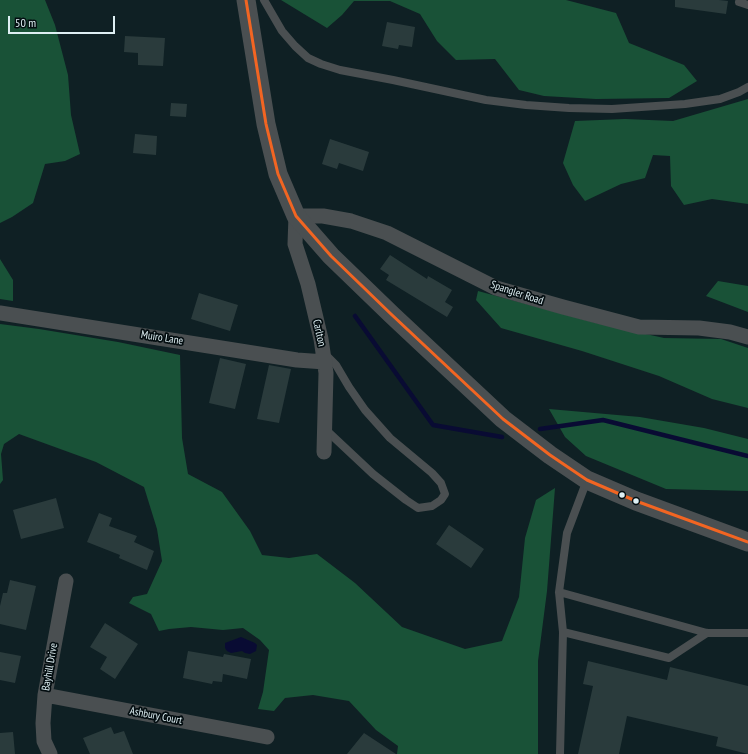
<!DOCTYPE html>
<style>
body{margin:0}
#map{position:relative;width:748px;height:754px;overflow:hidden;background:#0f2024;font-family:"PT Sans Narrow",sans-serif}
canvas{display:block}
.scale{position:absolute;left:8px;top:16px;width:107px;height:18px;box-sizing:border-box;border:2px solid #deeff3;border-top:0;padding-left:5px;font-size:12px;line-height:14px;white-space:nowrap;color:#deeff3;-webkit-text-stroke:3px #030d10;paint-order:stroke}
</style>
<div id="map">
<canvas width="748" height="754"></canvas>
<div class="scale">50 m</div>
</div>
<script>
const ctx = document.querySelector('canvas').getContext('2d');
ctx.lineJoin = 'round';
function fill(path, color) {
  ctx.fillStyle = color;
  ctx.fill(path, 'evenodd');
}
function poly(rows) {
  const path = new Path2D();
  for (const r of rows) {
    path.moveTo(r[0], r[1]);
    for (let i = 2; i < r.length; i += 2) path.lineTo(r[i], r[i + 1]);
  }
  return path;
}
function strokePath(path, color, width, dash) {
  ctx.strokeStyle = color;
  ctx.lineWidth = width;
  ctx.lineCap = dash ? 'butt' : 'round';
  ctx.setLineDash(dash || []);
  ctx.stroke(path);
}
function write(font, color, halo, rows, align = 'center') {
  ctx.font = font + ' "PT Sans Narrow",sans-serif';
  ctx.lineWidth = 3.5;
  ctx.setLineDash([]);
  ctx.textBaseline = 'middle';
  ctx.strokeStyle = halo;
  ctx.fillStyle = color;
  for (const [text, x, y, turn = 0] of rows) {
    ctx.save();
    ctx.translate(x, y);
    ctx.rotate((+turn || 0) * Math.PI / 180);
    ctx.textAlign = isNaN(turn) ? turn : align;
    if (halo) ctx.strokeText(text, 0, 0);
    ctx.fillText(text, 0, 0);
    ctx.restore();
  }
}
fill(poly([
 [0,0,45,0,55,25,68,75,71,115,80,154,65,161,45,164,33,203,12,217,0,223],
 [281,0,566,0,616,13,629,43,684,65,697,81,669,98,596,99,544,96,519,90,495,59,456,60,437,41,420,14,390,1,354,1,342,15,327,28],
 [748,99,748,204,712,199,684,205,671,186,670,156,653,155,645,178,621,184,585,201,573,185,563,163,575,121,625,119,673,121],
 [0,259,13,280,13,301,0,299],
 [718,281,748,286,748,312,706,296],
 [478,291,596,323,664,338,721,339,748,348,748,408,712,399,659,376,582,351,501,328,476,300],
 [0,324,39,329,118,342,180,355,182,438,188,474,222,492,250,531,262,555,289,558,317,554,355,583,402,627,465,649,502,641,519,597,525,538,536,500,555,488,547,591,538,661,538,754,397,754,398,746,376,730,349,701,313,695,285,698,274,711,258,709,263,692,269,650,260,640,243,628,223,630,191,627,169,629,159,631,151,614,129,603,133,597,147,594,162,561,157,529,144,487,96,462,19,434,4,444,1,454,3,480,0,484],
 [549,409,640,417,704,428,748,439,748,491,666,489,586,456,565,437]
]), '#195237');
fill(poly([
 [241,637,255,643,257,645,256,651,250,654,245,653,242,651,231,653,227,651,225,648,225,643]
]), '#090b33');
strokePath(poly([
 [355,316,433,425,502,437],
 [540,429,603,420,748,456]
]), '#090b33', 4.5);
fill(poly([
 [675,0,719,0,728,1,726,14,675,7],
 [387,22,415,27,412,47,399,45,398,49,382,46],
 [125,36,165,38,163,66,138,65,138,53,124,52],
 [171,103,187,104,186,117,170,116],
 [135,134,157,136,156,155,133,153],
 [330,139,369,152,363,171,339,163,337,169,322,164],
 [390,255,427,279,428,276,452,290,445,302,453,307,447,317,386,280,389,275,380,269],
 [199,293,238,305,230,331,191,319],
 [220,358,246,364,235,409,209,403],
 [269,365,291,369,279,423,257,419],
 [56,498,64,528,21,539,13,510],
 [99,513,112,518,109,526,137,536,134,542,154,551,147,570,119,558,120,555,87,542],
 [449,525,484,549,471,568,436,544],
 [10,580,36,586,26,630,0,624,0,606,3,593,7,593],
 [105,623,138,644,115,679,100,669,107,657,90,647],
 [188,651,223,657,224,654,251,659,247,679,223,674,222,682,213,681,212,684,183,678],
 [0,652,21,656,15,683,0,680],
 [588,661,667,680,670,667,748,686,748,754,716,746,718,737,627,716,619,754,578,754,593,686,583,684],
 [111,727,114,734,124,731,133,754,90,754,83,738],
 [13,732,15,754,0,754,0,733],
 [364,733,396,754,347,754]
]), '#2a3b3c');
strokePath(poly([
 [264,0,282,31,295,46,308,58,321,64,340,70,393,80,486,100,526,105,569,108,612,109,685,104,720,99,739,92,748,87],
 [739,2,748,5],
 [325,429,373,474,406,500,418,508,432,506,441,500,445,494,441,483,432,473,390,438,365,410,349,387,336,365,325,354],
 [559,592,707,633,748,633],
 [563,632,669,658,707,633],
 [560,754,563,632,559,592,567,533,587,480]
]), '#4a4f51', 8);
strokePath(poly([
 [0,313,297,360,325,362],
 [324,452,326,373,321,339,308,284,295,244,296,216,323,216,351,221,387,233,496,288,563,307,639,327,699,328,730,332,748,337],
 [45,695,267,737],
 [50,754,44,741,43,723,45,695,66,581]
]), '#4a4f51', 15);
strokePath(poly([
 [246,0,266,124,278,174,296,216,331,256,392,315,503,419,550,455,587,480,636,501,748,542]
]), '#4a4f51', 19);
strokePath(poly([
 [246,0,266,124,278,174,296,216,331,256,392,315,503,419,550,455,587,480,636,501,748,542]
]), '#f26522', 3);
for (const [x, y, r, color] of [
 [622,495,3.5,"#deeff3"],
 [636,501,3.5,"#deeff3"]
]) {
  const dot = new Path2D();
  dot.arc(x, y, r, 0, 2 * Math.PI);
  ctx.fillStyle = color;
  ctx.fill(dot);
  strokePath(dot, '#030d10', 1.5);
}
write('11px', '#deeff3', '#030d10', [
 ["Spangler Road",517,293,18],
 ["Carlton",319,333,78],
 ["Muiro Lane",162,338,9],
 ["Bayhill Drive",50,667,-80],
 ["Ashbury Court",156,716,11]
]);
</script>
